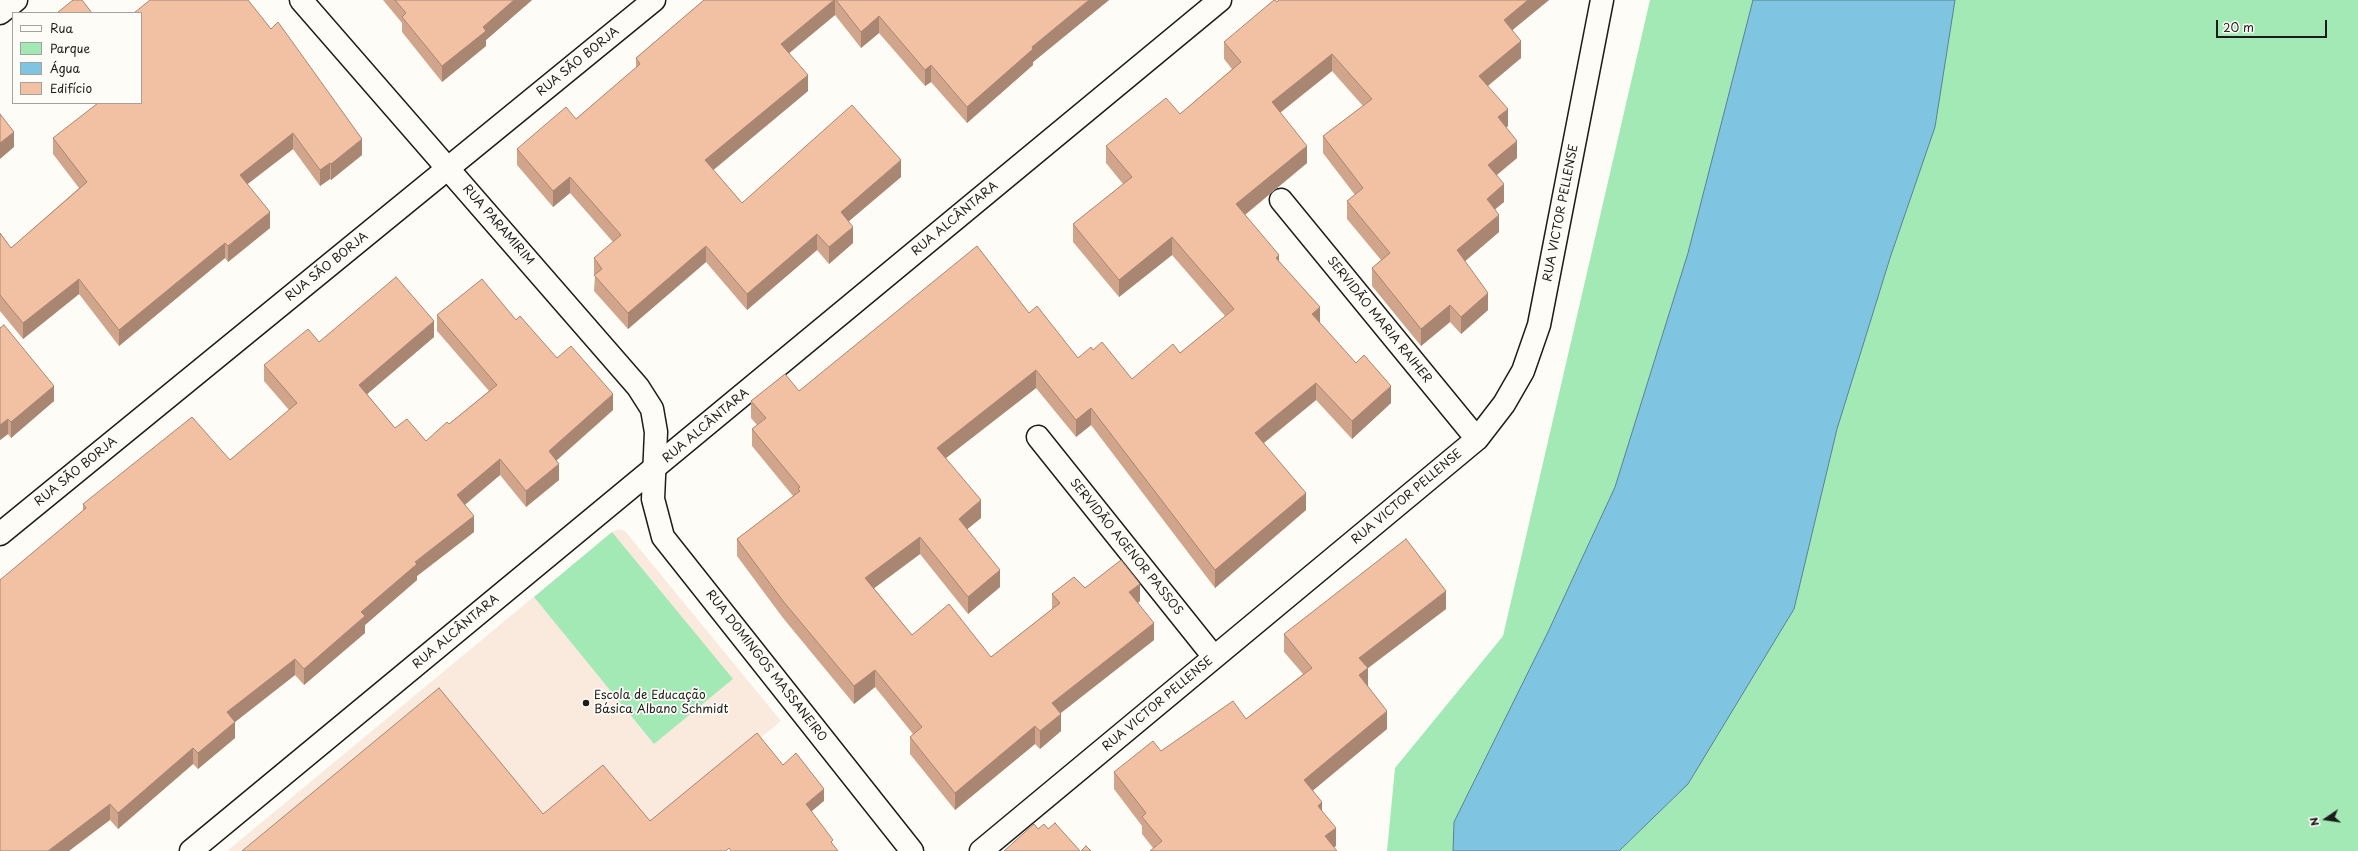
<!DOCTYPE html>
<meta charset="utf-8">
<style>
body{margin:0}
#map{position:relative;width:2358px;height:851px;overflow:hidden;background:#fdfcf7;font-family:"Playpen Sans",sans-serif}
canvas{display:block}
.legend{position:absolute;left:12px;top:12px;width:130px;height:92px;box-sizing:border-box;background:#fdfcf7;border:1px solid #a3a29f;margin:0;padding:5px 7px;list-style:none;font-size:12px;color:#1c1c1c}
.legend li{display:flex;align-items:center;gap:8px;height:20px}
.legend b{width:20px;border:1px solid #a3a29f}
.north{position:absolute;left:2306px;top:799px;width:40px;height:40px;-webkit-text-stroke:3px #fdfcf7;paint-order:stroke;rotate:257deg;font-size:11px;font-weight:700;line-height:16px;text-align:center;color:#1c1c1c}
.north::after{content:'';display:block;margin:auto;width:14px;height:18px;background:#1c1c1c;clip-path:polygon(50% 0,100% 100%,50% 72%,0 100%)}
.scale{position:absolute;left:2216px;top:20px;width:111px;height:18px;box-sizing:border-box;border:2px solid #1c1c1c;border-top:0;padding-left:5px;font-size:12px;line-height:14px;white-space:nowrap;color:#1c1c1c;-webkit-text-stroke:3px #fdfcf7;paint-order:stroke}
</style>
<div id="map">
<canvas width="2358" height="851"></canvas>
<ul class="legend">
<li><b style="height:5px;background:#fdfcf7"></b>Rua</li>
<li><b style="height:11px;background:#a3e9b6"></b>Parque</li>
<li><b style="height:11px;background:#7fc4e0"></b>Água</li>
<li><b style="height:11px;background:#f2c0a3"></b>Edifício</li>
</ul>
<div class="north">N</div>
<div class="scale">20 m</div>
</div>
<script>
const ctx = document.querySelector('canvas').getContext('2d');
ctx.lineJoin = 'round';
function fill(path, color) {
  ctx.fillStyle = color;
  ctx.fill(path, 'evenodd');
}
function poly(rows) {
  const path = new Path2D();
  for (const r of rows) {
    path.moveTo(r[0], r[1]);
    for (let i = 2; i < r.length; i += 2) path.lineTo(r[i], r[i + 1]);
  }
  return path;
}
function strokePath(path, color, width, dash) {
  ctx.strokeStyle = color;
  ctx.lineWidth = width;
  ctx.lineCap = dash ? 'butt' : 'round';
  ctx.setLineDash(dash || []);
  ctx.stroke(path);
}
function write(font, color, halo, rows, align = 'center') {
  ctx.font = font + ' "Playpen Sans",sans-serif';
  ctx.lineWidth = 3.5;
  ctx.setLineDash([]);
  ctx.textBaseline = 'middle';
  ctx.strokeStyle = halo;
  ctx.fillStyle = color;
  for (const [text, x, y, turn = 0] of rows) {
    ctx.save();
    ctx.translate(x, y);
    ctx.rotate((+turn || 0) * Math.PI / 180);
    ctx.textAlign = isNaN(turn) ? turn : align;
    if (halo) ctx.strokeText(text, 0, 0);
    ctx.fillText(text, 0, 0);
    ctx.restore();
  }
}
fill(poly([
 [619,529,625,531,781,721,624,851,227,851,612,532]
]), '#faeade');
fill(poly([
 [1650,0,1753,0,1688,253,1615,487,1548,632,1454,822,1453,851,1387,851,1395,768,1503,636],
 [1955,0,2358,0,2358,851,1619,851,1688,784,1794,609,1837,429,1890,258,1935,127],
 [612,532,733,679,654,744,534,597]
]), '#a3e9b6');
const water = poly([
 [1753,0,1955,0,1935,127,1890,258,1837,429,1794,609,1688,784,1619,851,1453,851,1454,822,1548,632,1615,487,1688,253,1753,0]
]);
fill(water, '#7fc4e0');
strokePath(water, '#578192', 1);
const minor = poly([
 [1281,200,1477,439],
 [1038,437,1214,657],
 [0,534,654,0],
 [191,851,1220,0],
 [981,851,1477,439,1504,404,1523,371,1539,325,1602,0]
]);
const tertiary = poly([
 [301,0,638,387,652,409,656,432,653,499,663,537,912,851],
 [0,13,16,0]
]);
strokePath(minor, '#1c1c1c', 25);
strokePath(tertiary, '#1c1c1c', 25);
strokePath(minor, '#fdfcf7', 22);
strokePath(tertiary, '#fdfcf7', 22);
fill(poly([
 [383,0,532,0,486,40,486,46,442,82,402,32,402,23],
 [704,0,1109,0,1033,62,1033,65,967,123,931,82,925,86,879,33,861,48,835,15,789,53,808,91,713,170,742,203,901,177,848,221,853,243,829,264,817,250,747,310,706,262,628,329,594,291,595,275,594,274,594,258,613,242,570,193,553,207,517,165,517,149,576,119,636,68,636,58],
 [1549,0,1512,30,1521,58,1488,86,1508,126,1506,127,1517,158,1497,175,1504,202,1495,209,1499,232,1465,261,1488,310,1461,334,1450,322,1421,346,1372,286,1372,268,1381,260,1347,219,1347,201,1355,195,1323,153,1323,136,1363,106,1332,71,1280,113,1307,163,1245,215,1279,261,1320,323,1391,403,1352,439,1316,400,1264,443,1306,510,1215,588,1091,425,1076,437,1036,388,946,458,981,518,967,529,1000,587,968,614,920,554,874,588,912,635,991,657,1052,609,1052,594,1085,588,1140,601,1138,603,1154,640,1060,713,1061,731,1040,749,1035,744,955,810,910,754,910,737,913,734,875,687,854,704,783,618,737,556,737,539,793,496,752,446,752,429,757,425,751,418,751,401,799,391,1029,313,1078,358,1093,350,1132,379,1180,353,1225,316,1172,255,1119,297,1073,242,1073,224,1123,184,1106,163,1106,146,1180,114,1232,69,1224,59,1224,42,1277,2],
 [141,13,362,155,331,180,330,179,320,186,293,149,247,184,270,228,228,262,225,258,119,346,79,294,23,339,0,311,0,233,11,248,79,188,53,154,53,138,141,103],
 [437,315,516,320,613,410,556,461,559,480,526,507,500,475,465,505,474,532,417,576,417,580,365,625,365,633,304,685,295,675,235,722,235,738,198,769,193,764,118,829,110,820,83,511,83,504,230,460,289,410,264,381,264,365,319,342,434,337,367,394,395,428,426,441,449,424,489,391,437,331],
 [0,328,54,401,11,438,8,434,0,440],
 [1446,609,1368,668,1368,686,1387,729,1312,790,1322,811,1336,846,1334,847,1153,848,1142,834,1142,826,1114,789,1114,772,1161,751,1246,719,1303,674,1284,652,1284,634]
]), '#d0a58c');
fill(poly([
 [514,0,532,0,486,40,486,46,442,82,442,66,483,27],
 [834,0,835,0,835,15,781,60,781,44],
 [1089,0,1109,0,1033,62,1033,65,967,123,967,107,1032,47],
 [1528,0,1549,0,1504,37,1504,20],
 [879,16,879,33,861,48,861,32],
 [1521,41,1521,58,1479,93,1479,76],
 [1332,54,1332,71,1272,119,1272,102],
 [931,65,931,82,925,86,925,70],
 [808,75,808,91,705,177,705,160],
 [1508,109,1508,126,1498,135,1498,117],
 [14,132,14,147,0,159,0,143],
 [293,133,293,149,240,190,240,175],
 [362,139,362,155,331,180,331,164],
 [1517,141,1517,158,1488,182,1488,165],
 [1307,146,1307,163,1236,222,1236,204],
 [901,160,901,177,841,228,841,212],
 [330,163,330,179,320,186,320,170],
 [570,177,570,193,553,207,553,191],
 [1504,184,1504,202,1487,216,1487,199],
 [270,212,270,228,228,262,228,246],
 [1499,215,1499,232,1457,268,1457,250],
 [853,227,853,243,829,264,829,247],
 [817,234,817,250,747,310,747,294],
 [1172,237,1172,255,1119,297,1119,280],
 [225,243,225,258,119,346,119,330],
 [706,246,706,262,628,329,628,313],
 [1279,255,1279,272,1276,258],
 [79,279,79,294,23,339,23,323],
 [1488,293,1488,310,1461,334,1461,317],
 [1450,305,1450,322,1421,346,1421,329],
 [1320,307,1320,325,1312,314],
 [434,321,434,337,359,401,359,385],
 [1036,370,1036,388,937,465,937,448],
 [1316,383,1316,400,1255,450,1255,433],
 [54,386,54,401,11,438,11,422],
 [1391,386,1391,403,1352,439,1352,421],
 [613,394,613,410,549,467,549,451],
 [1091,408,1091,425,1076,437,1076,420],
 [8,419,8,434,0,440,0,425],
 [500,459,500,475,457,511,457,495],
 [559,464,559,480,526,507,526,491],
 [1306,493,1306,510,1215,588,1215,570],
 [981,500,981,518,959,536,959,519],
 [474,516,474,532,417,576,417,580,365,625,365,633,304,685,304,669,361,612,415,562],
 [920,537,920,554,865,595,865,578],
 [1000,570,1000,587,968,614,968,597],
 [1140,584,1140,601,1129,609,1129,592],
 [1446,591,1446,609,1368,668,1368,686,1359,693,1359,658],
 [1154,623,1154,640,1052,720,1052,703],
 [295,659,295,675,235,722,235,738,198,769,198,753,227,712],
 [875,670,875,687,854,704,854,686],
 [1387,711,1387,729,1304,798,1304,780],
 [1061,714,1061,731,1040,749,1040,731],
 [1035,726,1035,744,955,810,955,793],
 [193,748,193,764,118,829,118,813],
 [824,789,824,801,806,816,806,804],
 [1322,802,1322,820,1318,806],
 [110,804,110,820,69,851,48,851],
 [1336,828,1336,846,1328,851,1325,836]
]), '#a98672');
const building = poly([
 [73,0,82,0,92,13,57,13,73,0],
 [150,0,248,0,271,29,278,22,362,139,331,164,330,163,320,170,293,133,240,175,270,212,228,246,225,243,119,330,79,279,23,323,0,295,0,233,11,248,87,182,53,138,98,103,141,103,141,13,134,13,150,0],
 [395,0,514,0,483,27,486,31,442,66,402,17,406,13,395,0],
 [704,0,834,0,781,44,808,75,705,160,742,203,852,105,901,160,841,212,853,227,829,247,817,234,747,294,706,246,628,313,594,275,602,269,594,258,621,235,570,177,553,191,517,149,566,107,576,119,640,64,636,58,704,0],
 [836,0,1089,0,1032,47,1033,49,967,107,931,65,925,70,879,16,861,32,836,0],
 [1274,0,1275,0,1277,2,1279,0,1528,0,1504,20,1521,41,1479,76,1508,109,1498,117,1517,141,1488,165,1504,184,1487,199,1499,215,1457,250,1488,293,1461,317,1450,305,1421,329,1372,268,1390,253,1347,201,1363,188,1323,136,1372,99,1332,54,1272,102,1307,146,1236,204,1279,255,1276,258,1320,307,1312,314,1356,363,1364,355,1391,386,1352,421,1316,383,1255,433,1306,493,1215,570,1091,408,1076,420,1036,370,937,448,981,500,959,519,1000,570,968,597,920,537,865,578,912,635,949,604,991,657,1060,603,1052,594,1074,577,1085,588,1121,560,1140,584,1129,592,1154,623,1052,703,1061,714,1040,731,1035,726,955,793,910,737,922,727,875,670,854,686,783,601,737,539,800,491,798,489,800,487,752,429,766,418,751,401,785,374,799,391,977,246,1029,313,1037,306,1078,358,1091,347,1093,350,1102,342,1132,379,1173,344,1180,353,1234,309,1172,237,1119,280,1073,224,1132,177,1106,146,1166,98,1180,114,1241,62,1224,42,1274,0],
 [0,114,14,132,0,143,0,114],
 [396,277,434,321,359,385,395,428,407,419,426,441,447,422,449,424,497,385,437,315,482,279,516,320,520,316,557,358,571,346,613,394,549,451,559,464,526,491,500,459,457,495,474,516,415,562,417,564,361,612,365,616,304,669,295,659,227,712,235,722,198,753,193,748,118,813,110,804,48,851,0,851,0,580,86,508,83,504,192,417,230,460,297,403,264,365,308,329,319,342,396,277],
 [4,325,54,386,11,422,8,419,0,425,0,328,4,325],
 [1406,539,1446,591,1359,658,1368,668,1359,675,1387,711,1304,780,1322,802,1318,806,1336,828,1325,836,1337,851,1150,851,1162,841,1142,817,1146,813,1114,772,1153,741,1161,751,1233,701,1246,719,1312,668,1284,634,1406,539],
 [439,688,543,814,603,765,650,821,757,733,783,765,796,753,824,789,806,804,833,840,831,842,838,851,731,851,729,848,726,851,242,851,439,688],
 [1055,823,1080,851,1004,851,1034,824,1038,829,1044,824,1048,829,1055,823],
 [1086,846,1091,851,1081,851,1086,846]
]);
fill(building, '#f2c0a3');
strokePath(building, '#a98672', 1);
for (const [x, y, r, color] of [
 [586,703,4,"#1c1c1c"]
]) {
  const dot = new Path2D();
  dot.arc(x, y, r, 0, 2 * Math.PI);
  ctx.fillStyle = color;
  ctx.fill(dot);
  strokePath(dot, '#fdfcf7', 1.5);
}
write('12px', '#1c1c1c', '#fdfcf7', [
 ["RUA SÃO BORJA",578,62,-39],
 ["RUA VICTOR PELLENSE",1561,213,-79],
 ["RUA ALCÂNTARA",955,219,-40],
 ["RUA PARAMIRIM",498,225,49],
 ["RUA SÃO BORJA",327,267,-39],
 ["SERVIDÃO MARIA RAIHER",1379,320,51],
 ["RUA ALCÂNTARA",706,426,-40],
 ["RUA SÃO BORJA",76,472,-39],
 ["RUA VICTOR PELLENSE",1407,497,-40],
 ["SERVIDÃO AGENOR PASSOS",1126,547,51],
 ["RUA ALCÂNTARA",456,632,-40],
 ["RUA DOMINGOS MASSANEIRO",766,666,52],
 ["RUA VICTOR PELLENSE",1158,704,-40]
]);
write('12px', '#1c1c1c', '#fdfcf7', [
 ["Escola de Educação",594,696],
 ["Básica Albano Schmidt",594,710]
], 'left');
</script>
